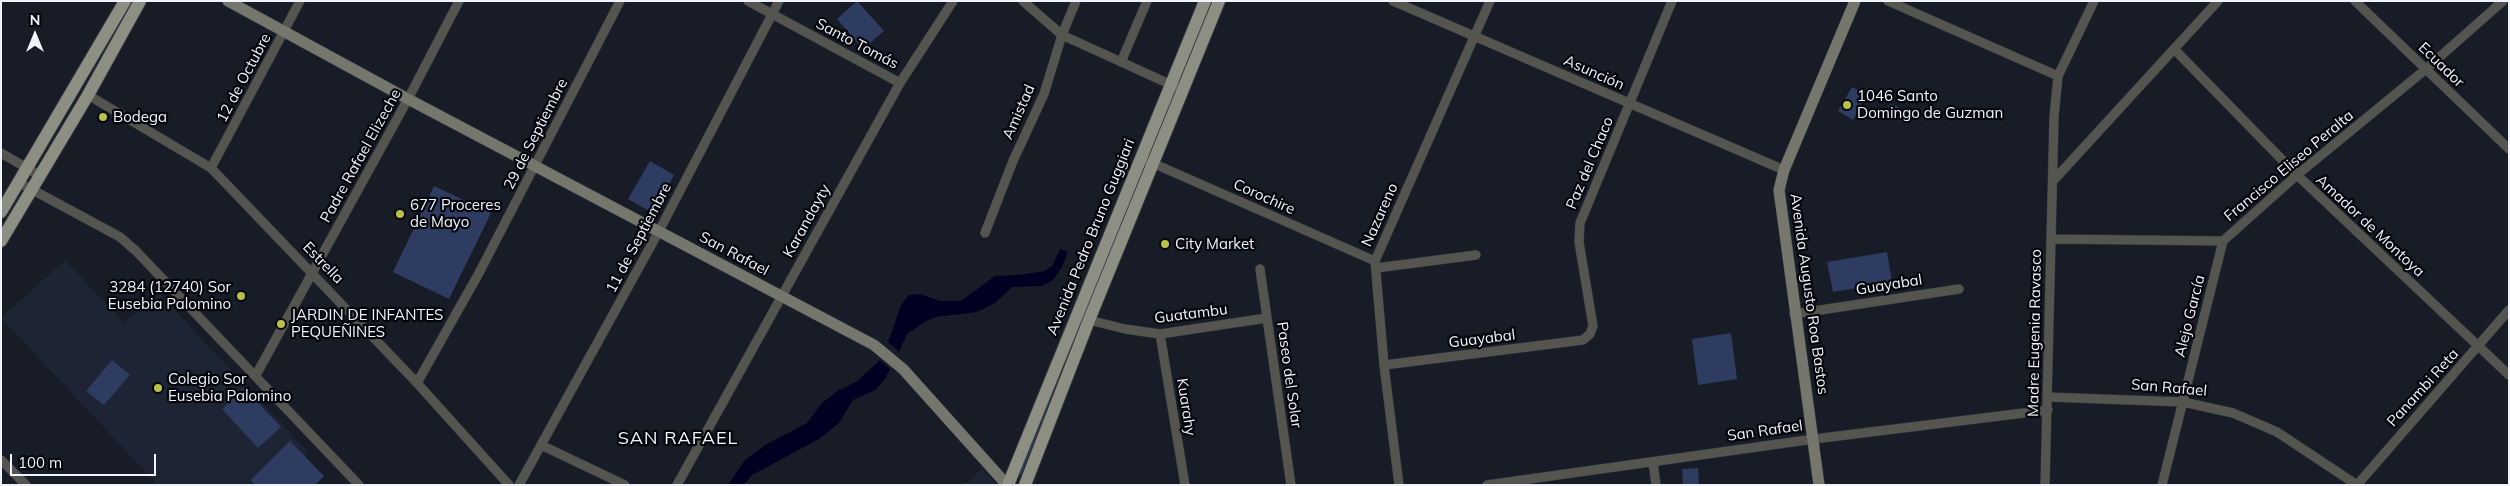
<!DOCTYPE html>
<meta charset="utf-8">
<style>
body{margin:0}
#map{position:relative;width:2510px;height:486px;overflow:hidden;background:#171c26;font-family:Mulish,sans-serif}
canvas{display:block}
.frame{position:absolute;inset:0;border:2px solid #f0f3fb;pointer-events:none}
.north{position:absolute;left:10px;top:10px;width:50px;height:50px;-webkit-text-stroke:4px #05060b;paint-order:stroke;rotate:0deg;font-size:14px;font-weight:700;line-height:20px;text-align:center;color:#f0f3fb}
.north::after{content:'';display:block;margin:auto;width:18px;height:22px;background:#f0f3fb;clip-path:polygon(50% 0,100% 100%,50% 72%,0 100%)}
.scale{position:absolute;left:10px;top:454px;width:146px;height:22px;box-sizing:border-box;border:2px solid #f0f3fb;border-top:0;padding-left:6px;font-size:15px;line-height:18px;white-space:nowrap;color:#f0f3fb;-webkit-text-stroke:4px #05060b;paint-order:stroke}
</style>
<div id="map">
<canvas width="2510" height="486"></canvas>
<div class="frame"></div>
<div class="north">N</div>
<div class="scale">100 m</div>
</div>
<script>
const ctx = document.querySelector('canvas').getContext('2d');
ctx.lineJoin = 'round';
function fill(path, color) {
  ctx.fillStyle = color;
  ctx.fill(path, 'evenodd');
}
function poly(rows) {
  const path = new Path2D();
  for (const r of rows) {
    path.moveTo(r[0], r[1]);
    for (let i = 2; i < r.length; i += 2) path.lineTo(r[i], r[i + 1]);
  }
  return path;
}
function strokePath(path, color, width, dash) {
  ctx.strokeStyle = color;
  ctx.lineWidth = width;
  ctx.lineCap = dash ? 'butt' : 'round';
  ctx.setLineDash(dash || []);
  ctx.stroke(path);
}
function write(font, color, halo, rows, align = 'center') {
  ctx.font = font + ' Mulish,sans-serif';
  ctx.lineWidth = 4.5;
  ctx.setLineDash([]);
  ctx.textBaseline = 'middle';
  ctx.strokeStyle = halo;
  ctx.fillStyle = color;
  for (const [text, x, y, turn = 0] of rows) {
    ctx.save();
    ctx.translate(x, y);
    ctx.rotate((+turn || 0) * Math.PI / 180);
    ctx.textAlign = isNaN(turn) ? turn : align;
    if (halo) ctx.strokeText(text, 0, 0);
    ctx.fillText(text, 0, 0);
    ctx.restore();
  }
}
fill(poly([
 [65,260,124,323,158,292,309,453,275,485,158,485,1,318],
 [982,469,997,485,964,485]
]), '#1d2434');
fill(poly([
 [857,1,884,31,863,49,837,19],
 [1852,87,1867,95,1853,120,1838,111],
 [1890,103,1910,113,1905,123,1885,114],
 [650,161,674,175,653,213,628,199],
 [1141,173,1143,175,1021,475,1019,474],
 [434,186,491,213,449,299,393,272],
 [1887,252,1892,282,1833,292,1827,262],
 [1731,333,1737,379,1698,385,1692,339],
 [112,360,130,375,104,405,86,391],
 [244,388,281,427,258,448,222,409],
 [290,441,324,476,315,485,255,485,251,480],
 [1698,468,1699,485,1683,485,1682,469]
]), '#2e3c61');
fill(poly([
 [1060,249,1068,252,1062,267,1053,280,1048,283,1041,286,1012,287,995,303,977,312,935,317,925,322,907,334,899,352,888,342,901,305,909,295,920,294,940,301,961,301,995,276,1019,275,1045,271,1053,265],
 [880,360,890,369,885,379,875,390,853,400,839,423,819,439,752,475,743,485,728,485,745,460,767,444,807,423,822,403,839,390,856,382]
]), '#010023');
const street = poly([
 [748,1,900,83],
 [1023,1,1062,35,1176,87],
 [1393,1,1784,170],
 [1888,1,2058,76],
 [2355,1,2509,149],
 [2175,50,2297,175,2509,375],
 [1121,62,1147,1],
 [88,95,211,168,417,383,509,485],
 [1,153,39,175],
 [1148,161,1375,261],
 [211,168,300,1],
 [2053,181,2218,1],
 [18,182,120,237,136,251,359,485],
 [985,233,1013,161,1044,94,1062,35,1076,1],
 [2051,239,2223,241,2297,175,2426,69,2503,1],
 [1376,268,1476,255],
 [1260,269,1291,485],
 [1794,314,1959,289],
 [1089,320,1125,329,1160,334,1267,318],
 [1160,334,1185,485],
 [1384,365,1583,340,1590,334,1593,326,1579,242,1580,223,1672,1],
 [256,375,408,99,459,1],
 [417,383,479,273,620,1],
 [2048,397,2183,402,2233,413,2277,432,2357,485],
 [541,445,625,485],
 [1,460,26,485],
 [1653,462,1656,485],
 [519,485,659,231,779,1],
 [677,485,900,83,953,1],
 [1399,485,1384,365,1375,261,1490,1],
 [1487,485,1814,439,2048,410],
 [2045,485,2054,117,2058,76,2094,1],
 [2162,485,2223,241],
 [2357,485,2509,310]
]);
const secondary = poly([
 [228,1,408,99,874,345,903,369,1007,485],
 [1819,485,1779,190,1784,170,1855,1]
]);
const primary = poly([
 [1,212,125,1],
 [1,241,88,95,140,1],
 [1008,485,1205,1],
 [1025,485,1089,320,1219,1]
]);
strokePath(street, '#313640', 10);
strokePath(secondary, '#313640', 12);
strokePath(primary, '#313640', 14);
strokePath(street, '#54554f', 9);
strokePath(secondary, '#75766c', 11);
strokePath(primary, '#8e8f83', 12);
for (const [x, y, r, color] of [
 [1847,105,5,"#b9c146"],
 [103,117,5,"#b9c146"],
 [400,214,5,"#b9c146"],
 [1165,244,5,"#b9c146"],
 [241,296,5,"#b9c146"],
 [281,324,5,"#b9c146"],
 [158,388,5,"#b9c146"]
]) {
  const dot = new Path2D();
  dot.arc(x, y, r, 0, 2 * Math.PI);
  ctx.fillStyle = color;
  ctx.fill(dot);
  strokePath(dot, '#05060b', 2);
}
write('15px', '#f0f3fb', '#05060b', [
 ["Santo Tomás",857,44,28],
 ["Ecuador",2441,65,44],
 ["Asunción",1594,73,24],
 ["12 de Octubre",244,78,-62],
 ["Amistad",1019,112,-66],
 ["29 de Septiembre",536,134,-63],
 ["Padre Rafael Elizeche",361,156,-61],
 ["Paz del Chaco",1590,163,-67],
 ["Francisco Eliseo Peralta",2289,166,-40],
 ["Corochire",1264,197,24],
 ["Nazareno",1380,215,-66],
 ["Karandayty",807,221,-61],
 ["Amador de Montoya",2370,226,43],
 ["Avenida Pedro Bruno Guggiari",1091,237,-68],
 ["11 de Septiembre",639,238,-62],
 ["San Rafael",734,254,28],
 ["Estrella",323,263,46],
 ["Guayabal",1889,285,-9],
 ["Avenida Augusto Roa Bastos",1809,294,82],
 ["Guatambu",1191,314,-7],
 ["Alejo García",2190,316,-76],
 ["Madre Eugenia Ravasco",2035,333,-89],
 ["Guayabal",1482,339,-7],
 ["Paseo del Solar",1289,375,82],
 ["San Rafael",2169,388,5],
 ["Panambi Reta",2423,388,-48],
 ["Kuarahy",1186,407,81],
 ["San Rafael",1765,431,-8]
]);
write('15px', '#f0f3fb', '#05060b', [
 ["1046 Santo",1857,96],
 ["Domingo de Guzman",1857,113],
 ["Bodega",113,117],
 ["677 Proceres",410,205],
 ["de Mayo",410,222],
 ["City Market",1175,244],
 ["3284 (12740) Sor",231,287,"right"],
 ["Eusebia Palomino",231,304,"right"],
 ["JARDIN DE INFANTES",291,315],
 ["PEQUEÑINES",291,332],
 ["Colegio Sor",168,379],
 ["Eusebia Palomino",168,396]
], 'left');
ctx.letterSpacing = '1px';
write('18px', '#f0f3fb', '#05060b', [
 ["SAN RAFAEL",678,439]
]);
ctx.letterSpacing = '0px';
</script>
